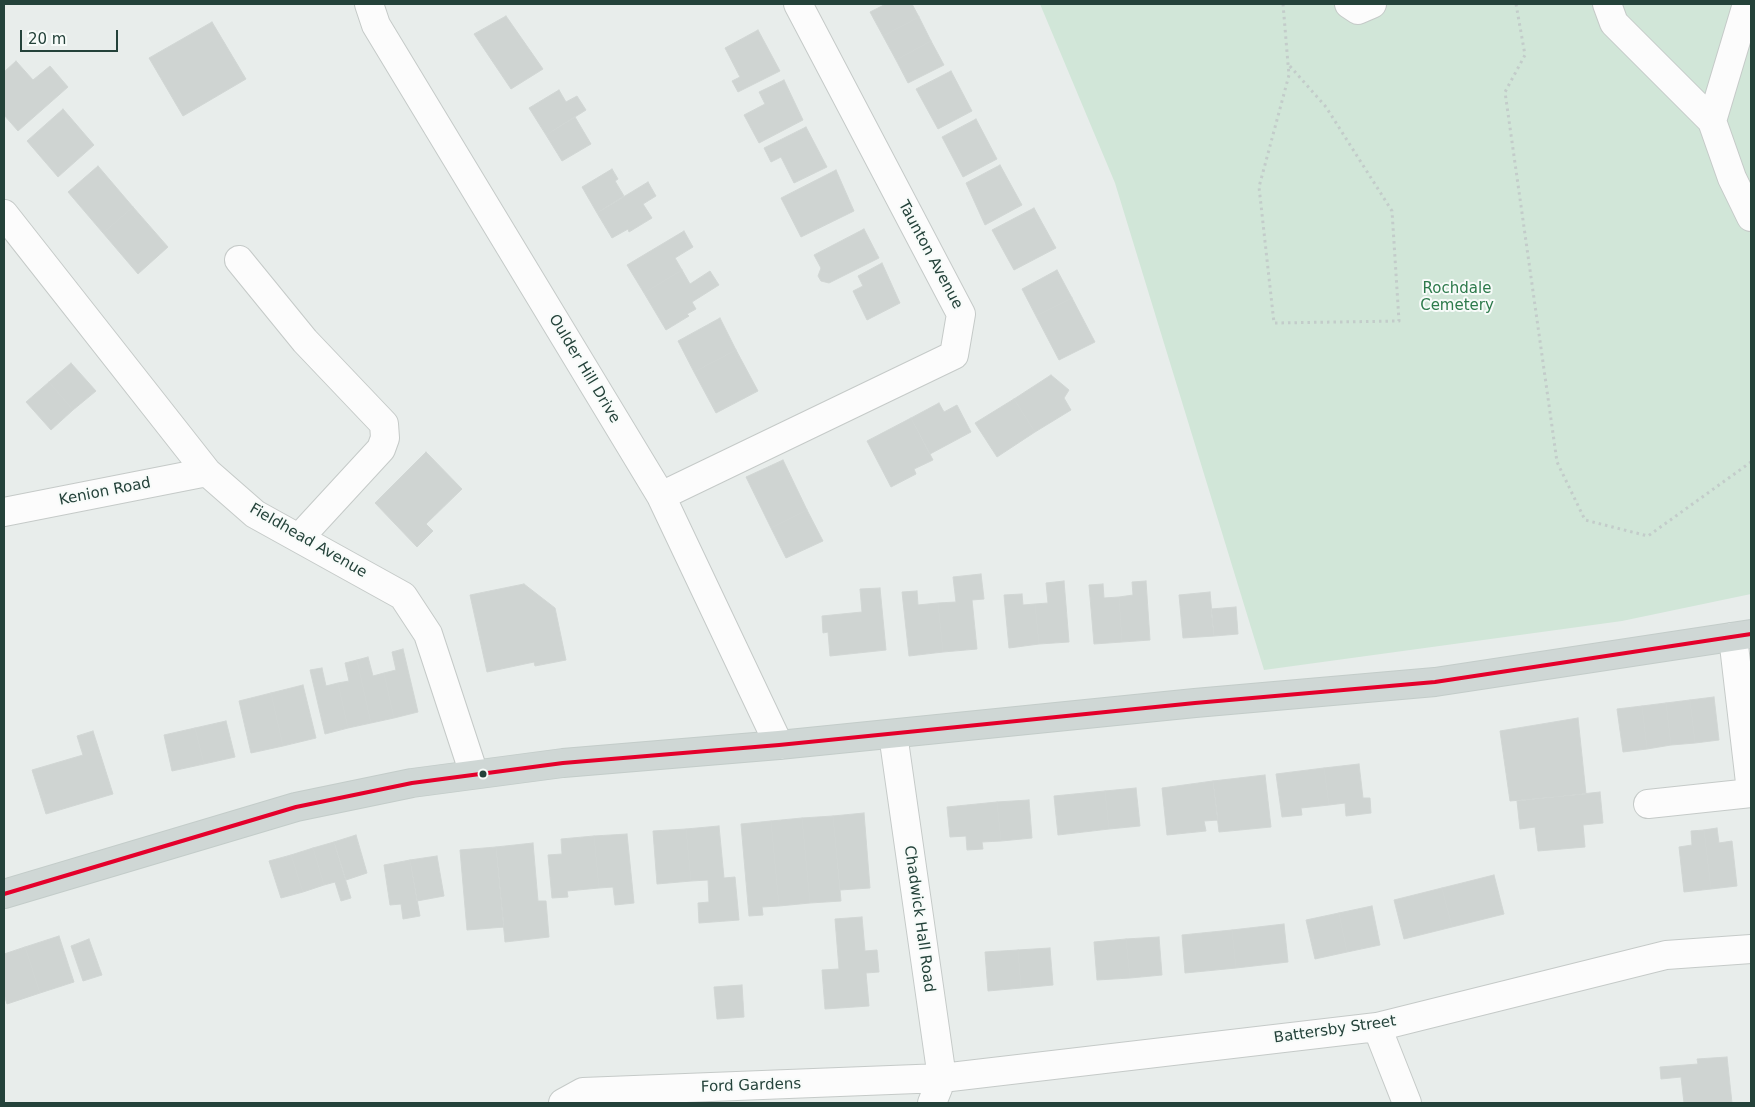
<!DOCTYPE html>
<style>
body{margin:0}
#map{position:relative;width:1755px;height:1107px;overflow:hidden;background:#e8edeb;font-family:"DejaVu Sans",sans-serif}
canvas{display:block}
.frame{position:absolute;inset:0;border:5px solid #24423a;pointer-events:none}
.scale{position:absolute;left:20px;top:30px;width:98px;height:22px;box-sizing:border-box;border:2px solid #24423a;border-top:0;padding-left:6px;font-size:15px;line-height:18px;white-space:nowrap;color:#24423a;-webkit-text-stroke:4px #f7fbf9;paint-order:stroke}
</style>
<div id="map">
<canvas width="1755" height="1107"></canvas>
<div class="frame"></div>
<div class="scale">20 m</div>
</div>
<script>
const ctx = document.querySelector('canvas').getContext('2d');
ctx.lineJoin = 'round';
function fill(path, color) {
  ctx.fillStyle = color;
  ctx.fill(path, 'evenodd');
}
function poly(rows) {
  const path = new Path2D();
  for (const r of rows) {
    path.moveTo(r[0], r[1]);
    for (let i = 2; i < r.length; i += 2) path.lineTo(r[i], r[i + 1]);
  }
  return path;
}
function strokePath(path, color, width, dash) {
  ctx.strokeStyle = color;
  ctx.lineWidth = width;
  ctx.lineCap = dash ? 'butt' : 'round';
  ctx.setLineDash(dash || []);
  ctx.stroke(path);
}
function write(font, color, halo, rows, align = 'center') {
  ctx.font = font + ' "DejaVu Sans",sans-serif';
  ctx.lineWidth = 4;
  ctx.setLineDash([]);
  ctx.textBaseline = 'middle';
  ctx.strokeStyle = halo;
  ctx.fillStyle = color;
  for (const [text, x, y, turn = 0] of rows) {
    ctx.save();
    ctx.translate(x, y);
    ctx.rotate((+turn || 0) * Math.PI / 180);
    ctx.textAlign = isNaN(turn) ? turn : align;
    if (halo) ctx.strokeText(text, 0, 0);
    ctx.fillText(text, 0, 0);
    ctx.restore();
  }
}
fill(poly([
 [1040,4,1751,4,1751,594,1622,621,1264,670,1115,183]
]), '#d1e6d8');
const building = poly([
 [886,4,912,4,919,17,883,36,870,12,886,4],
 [506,16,543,69,511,89,474,34,506,16],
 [919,17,931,41,896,60,883,36,919,17],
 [212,22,246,79,183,116,149,58,212,22],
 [758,30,780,71,738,92,732,81,740,77,725,48,758,30],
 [931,41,944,65,908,83,896,60,931,41],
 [16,61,33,80,50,66,68,87,18,131,4,115,4,72,16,61],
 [951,71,972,111,938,129,916,89,951,71],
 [784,80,803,120,759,143,744,115,765,104,759,92,784,80],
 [559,90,566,102,577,96,586,110,546,135,529,108,559,90],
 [63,109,94,145,58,177,27,141,63,109],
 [575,117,591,144,562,161,546,135,575,117],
 [976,119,997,159,963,177,942,137,976,119],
 [806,127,827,167,794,183,781,157,771,162,764,148,806,127],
 [1000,165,1022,205,985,225,966,183,1000,165],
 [98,166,133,207,103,233,68,192,98,166],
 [612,169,618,179,615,181,624,196,597,213,582,187,612,169],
 [836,170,854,211,801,237,781,198,836,170],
 [648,182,656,196,643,204,652,218,629,232,628,229,612,238,597,213,648,182],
 [133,207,168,247,138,274,103,233,133,207],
 [1034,208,1056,248,1014,270,992,230,1034,208],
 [864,229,879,258,829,283,821,281,818,276,821,268,814,255,864,229],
 [684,231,693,247,675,258,682,270,644,293,627,265,684,231],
 [882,263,900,303,867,320,853,291,863,286,858,276,882,263],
 [682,270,690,284,710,271,719,285,692,302,696,309,687,314,689,316,666,330,644,293,682,270],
 [1057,270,1072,298,1036,316,1022,289,1057,270],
 [1072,298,1095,342,1059,360,1036,316,1072,298],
 [720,318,736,350,694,372,678,341,720,318],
 [736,350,758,391,716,413,694,372,736,350],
 [71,363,96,391,73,410,49,382,71,363],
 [1051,375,1069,390,1064,398,1071,410,1035,432,1014,399,1051,375],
 [49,382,73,410,51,430,26,402,49,382],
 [1014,399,1035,432,997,457,975,423,1014,399],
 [939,403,944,412,957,405,971,432,930,454,911,418,939,403],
 [911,418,933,460,914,469,916,474,891,487,867,441,911,418],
 [426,452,462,489,426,524,433,531,417,547,375,503,426,452],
 [783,460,807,510,771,528,746,477,783,460],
 [807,510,823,541,786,558,771,528,807,510],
 [981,574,984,599,972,600,977,649,943,652,938,603,956,602,953,577,981,574],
 [1064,581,1069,642,1039,644,1035,604,1048,603,1046,583,1064,581],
 [1146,581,1150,640,1122,642,1119,597,1133,595,1132,582,1146,581],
 [524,584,555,608,566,660,535,666,534,662,487,672,470,595,524,584],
 [1103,584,1104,598,1119,597,1122,642,1094,644,1089,585,1103,584],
 [880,588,886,650,830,656,828,632,823,633,822,616,862,612,860,589,880,588],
 [917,591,918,605,938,603,943,652,909,656,902,592,917,591],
 [1210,592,1214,636,1183,638,1179,595,1210,592],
 [1022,594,1023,605,1035,604,1039,644,1009,648,1004,595,1022,594],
 [1236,607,1238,634,1214,636,1211,609,1236,607],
 [403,649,418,712,394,718,384,673,396,670,392,652,403,649],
 [368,657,373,676,384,673,394,718,371,723,357,660,368,657],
 [357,660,371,723,348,728,338,683,349,681,345,663,357,660],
 [322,668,326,686,338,683,348,728,325,734,310,670,322,668],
 [303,685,316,738,283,746,271,693,303,685],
 [271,693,283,746,251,753,239,701,271,693],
 [1714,697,1719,740,1695,743,1690,700,1714,697],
 [1690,700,1695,743,1671,745,1666,703,1690,700],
 [1666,703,1671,745,1647,749,1642,706,1666,703],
 [1642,706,1647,749,1623,752,1617,709,1642,706],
 [1578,718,1586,794,1510,801,1500,731,1578,718],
 [226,721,235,757,204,764,195,728,226,721],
 [195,728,204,764,172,771,164,735,195,728],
 [93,731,113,794,46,814,32,770,83,755,77,736,93,731],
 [1359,764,1363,798,1370,798,1371,813,1346,816,1345,803,1329,805,1324,768,1359,764],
 [1324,768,1329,805,1301,808,1302,815,1282,817,1276,774,1324,768],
 [1265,775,1271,827,1219,832,1213,781,1265,775],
 [1213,781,1218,820,1204,821,1206,831,1167,835,1162,788,1213,781],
 [1136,788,1140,826,1109,829,1105,791,1136,788],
 [1105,791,1109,829,1058,835,1054,796,1105,791],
 [1600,792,1603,823,1583,825,1585,847,1538,851,1535,827,1520,829,1517,801,1600,792],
 [1029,800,1032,838,1001,841,997,802,1029,800],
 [997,802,1001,841,982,842,983,849,967,850,966,836,950,837,947,807,997,802],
 [864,813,870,888,840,890,833,816,864,813],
 [833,816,841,901,810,903,802,818,833,816],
 [802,818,810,903,779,906,771,821,802,818],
 [771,821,779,906,762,907,763,915,749,916,741,824,771,821],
 [719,826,724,878,735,877,739,920,699,923,698,903,709,902,708,880,691,881,686,829,719,826],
 [1717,828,1719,843,1732,841,1737,886,1711,889,1704,830,1717,828],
 [686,829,691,881,657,884,653,831,686,829],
 [1704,830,1711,889,1684,892,1679,847,1692,845,1691,831,1704,830],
 [627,834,634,903,615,905,613,887,599,888,594,836,627,834],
 [356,835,367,873,346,880,334,842,356,835],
 [594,836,599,888,567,891,568,897,552,898,548,855,562,854,561,839,594,836],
 [334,842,351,898,341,901,335,882,324,885,313,848,334,842],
 [533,843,538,901,546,901,549,937,505,942,496,847,533,843],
 [496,847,504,927,467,930,460,850,496,847],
 [313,848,324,885,303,892,291,855,313,848],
 [291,855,303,892,281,898,269,861,291,855],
 [437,856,444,896,417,901,410,860,437,856],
 [410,860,420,916,403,919,401,904,390,905,384,865,410,860],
 [1494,875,1504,914,1452,927,1442,888,1494,875],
 [1442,888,1452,927,1404,939,1394,900,1442,888],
 [1372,906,1380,945,1347,952,1339,913,1372,906],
 [1339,913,1347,952,1315,959,1306,920,1339,913],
 [862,917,865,951,877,950,879,972,866,973,869,1006,825,1009,822,970,839,969,835,919,862,917],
 [1284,924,1288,962,1236,968,1232,930,1284,924],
 [1232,930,1236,968,1185,973,1182,935,1232,930],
 [59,936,74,982,40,993,25,947,59,936],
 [1159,937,1162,975,1130,978,1126,939,1159,937],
 [89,939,102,975,83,981,71,946,89,939],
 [1126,939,1130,978,1097,980,1094,942,1126,939],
 [25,947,40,993,7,1004,4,994,4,954,25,947],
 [1050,948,1053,985,1021,988,1018,950,1050,948],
 [1018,950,1021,988,988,991,985,952,1018,950],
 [742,985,744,1017,717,1019,714,987,742,985],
 [1727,1057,1732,1103,1684,1103,1681,1077,1661,1079,1660,1067,1698,1064,1697,1059,1727,1057]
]);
fill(building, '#cfd4d2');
strokePath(building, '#d1d6d4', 1);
const minor = poly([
 [369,4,376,25,661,496,779,745],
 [1349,4,1358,10,1372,4],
 [1607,4,1614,23,1712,121],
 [1747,4,1712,121,1732,178,1751,217],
 [4,214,207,472,255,514,403,596,428,634,474,774],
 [239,260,305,341,384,424,385,438,381,449,300,537],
 [661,496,954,355,961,314,798,4],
 [4,512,207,472],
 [1733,637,1751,791],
 [893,734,942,1078,932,1103],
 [1648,804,1751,793],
 [1377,1027,1407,1103],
 [563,1103,583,1092,942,1078,1377,1027,1666,955,1751,949]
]);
const major = poly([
 [4,894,296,807,412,783,563,763,779,745,1195,703,1435,682,1751,634]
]);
strokePath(minor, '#c5cac8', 30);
strokePath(major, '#c3ccc9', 30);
strokePath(poly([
 [1283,4,1288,64,1289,75,1259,187,1274,323,1399,321,1392,211,1326,107,1288,64],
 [1516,4,1525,55,1505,92,1557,462,1585,520,1648,536,1751,462]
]), '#c3ccca', 3, [2.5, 4]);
strokePath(minor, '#fcfcfc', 28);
strokePath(major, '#cfd7d5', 28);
strokePath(poly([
 [4,894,296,807,412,783,563,763,779,745,1195,703,1435,682,1751,634]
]), '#e4002b', 4);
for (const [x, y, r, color] of [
 [483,774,4.5,"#24423a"]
]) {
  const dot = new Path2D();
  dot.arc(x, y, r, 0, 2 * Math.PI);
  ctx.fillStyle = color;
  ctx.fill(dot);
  strokePath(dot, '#f7fbf9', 2);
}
write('15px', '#24423a', '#f7fbf9', [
 ["Taunton Avenue",930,255,62],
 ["Oulder Hill Drive",584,369,59],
 ["Kenion Road",105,492,-11],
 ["Fieldhead Avenue",308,541,30],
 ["Chadwick Hall Road",919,919,82],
 ["Battersby Street",1335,1030,-8],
 ["Ford Gardens",751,1086,-2]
]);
write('15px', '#2d7a4b', '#f7fbf9', [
 ["Rochdale",1457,289],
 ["Cemetery",1457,306]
]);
</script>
